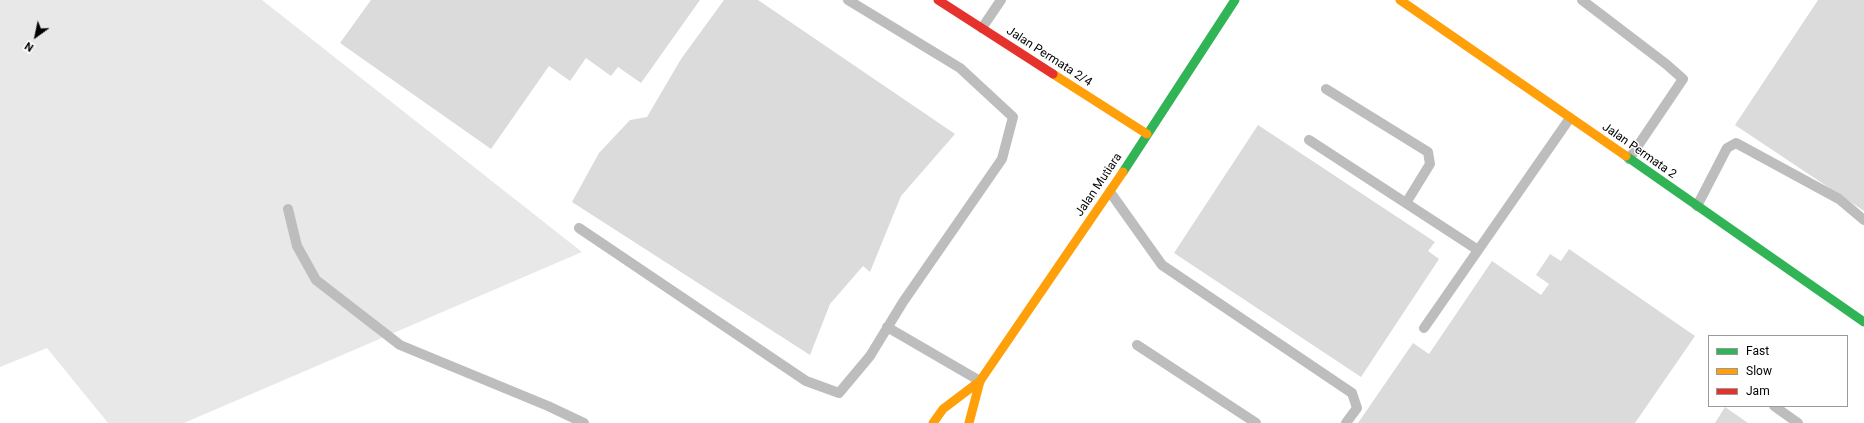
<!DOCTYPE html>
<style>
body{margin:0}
#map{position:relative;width:1864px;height:423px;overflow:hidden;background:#fff;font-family:Roboto,sans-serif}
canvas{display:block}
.legend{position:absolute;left:1708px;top:335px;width:140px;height:72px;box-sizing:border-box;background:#fff;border:1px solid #999;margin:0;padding:5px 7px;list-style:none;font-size:12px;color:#000}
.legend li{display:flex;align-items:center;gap:8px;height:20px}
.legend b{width:20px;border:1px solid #999}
.north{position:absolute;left:16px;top:16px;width:40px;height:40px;-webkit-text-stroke:3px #fff;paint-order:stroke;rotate:213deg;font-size:11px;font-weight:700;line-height:16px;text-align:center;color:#000}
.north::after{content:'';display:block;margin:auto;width:14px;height:18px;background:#000;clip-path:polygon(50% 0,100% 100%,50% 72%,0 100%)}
</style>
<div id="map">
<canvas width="1864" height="423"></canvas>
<ul class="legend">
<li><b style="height:5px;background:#30b455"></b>Fast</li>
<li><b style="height:5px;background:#ff9f0a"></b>Slow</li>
<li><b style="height:5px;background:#e5322d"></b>Jam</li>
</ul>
<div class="north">N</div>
</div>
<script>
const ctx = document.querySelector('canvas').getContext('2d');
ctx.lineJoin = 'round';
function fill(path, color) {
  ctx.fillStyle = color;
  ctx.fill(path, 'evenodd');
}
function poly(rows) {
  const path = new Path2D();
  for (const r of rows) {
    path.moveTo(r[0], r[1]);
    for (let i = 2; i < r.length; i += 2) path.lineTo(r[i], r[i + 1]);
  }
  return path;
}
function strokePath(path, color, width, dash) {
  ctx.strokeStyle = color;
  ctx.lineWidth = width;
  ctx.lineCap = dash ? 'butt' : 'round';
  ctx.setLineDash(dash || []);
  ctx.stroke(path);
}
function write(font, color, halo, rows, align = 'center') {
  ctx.font = font + ' Roboto,sans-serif';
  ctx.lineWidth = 3;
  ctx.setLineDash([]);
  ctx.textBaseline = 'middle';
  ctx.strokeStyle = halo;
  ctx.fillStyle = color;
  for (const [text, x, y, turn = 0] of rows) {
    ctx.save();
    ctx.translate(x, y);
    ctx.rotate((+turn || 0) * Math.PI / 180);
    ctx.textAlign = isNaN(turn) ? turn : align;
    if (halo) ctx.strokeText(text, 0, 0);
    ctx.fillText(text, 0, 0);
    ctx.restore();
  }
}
fill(poly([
 [0,0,262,0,582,252,184,423,108,423,47,348,0,367]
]), '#e8e8e8');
fill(poly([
 [371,0,700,0,641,83,618,67,611,76,586,58,570,81,549,66,491,149,340,43],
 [724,0,758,0,955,134,901,196,870,272,863,266,830,304,810,355,572,202,599,153,630,120,647,117,681,59],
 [1818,0,1864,0,1864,211,1735,125],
 [1258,125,1435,242,1428,251,1439,259,1361,377,1174,253],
 [1569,249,1695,336,1635,423,1358,423,1413,343,1429,354,1492,261,1541,295,1549,284,1536,275,1550,254,1561,261],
 [1725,407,1748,423,1715,423]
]), '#dbdbdb');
strokePath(poly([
 [1582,0,1666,64,1683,79,1629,159],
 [982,28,1001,0],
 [1326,89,1428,152,1430,164,1406,203],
 [1309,140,1478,250],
 [1110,192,1162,265,1352,393,1357,408,1346,423],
 [1697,206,1727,148,1736,143,1839,199,1864,220],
 [288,209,297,246,316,280,400,345,548,406,584,423],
 [579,228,806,381,839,393,870,356,903,302,1002,159,1013,117,960,68,848,0],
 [887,327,980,381],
 [1424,328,1570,118],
 [1137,345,1256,423],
 [1774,406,1798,423]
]), '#bdbdbd', 10);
strokePath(poly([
 [1626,156,1864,322],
 [1123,172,1235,0]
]), '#30b455', 9);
strokePath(poly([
 [1400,0,1626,156],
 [1053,74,1147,134],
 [933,423,943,409,980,381,1123,172],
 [969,423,980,381]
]), '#ff9f0a', 9);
strokePath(poly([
 [938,0,1053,74]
]), '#e5322d', 9);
write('12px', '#000', '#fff', [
 ["Jalan Permata 2/4",1049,57,33],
 ["Jalan Permata 2",1639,151,35],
 ["Jalan Mutiara",1099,185,-56]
]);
</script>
